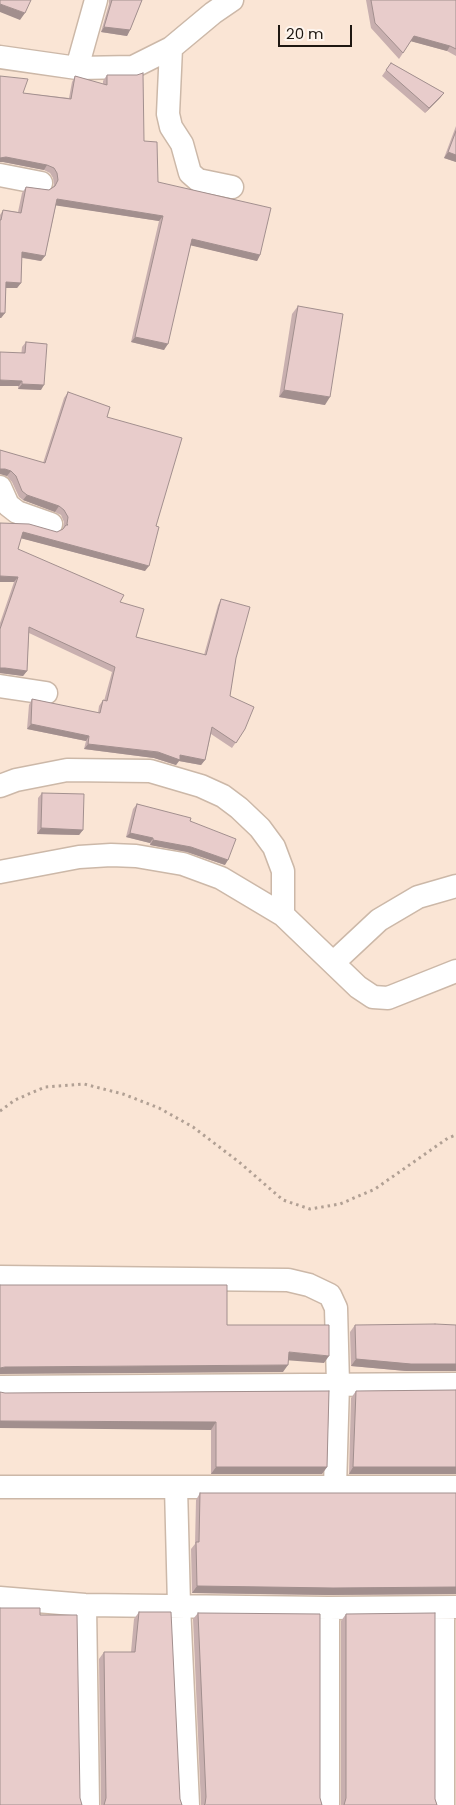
<!DOCTYPE html>
<style>
body{margin:0}
#map{position:relative;width:456px;height:1805px;overflow:hidden;background:#fae5d5;font-family:Poppins,sans-serif}
canvas{display:block}
.scale{position:absolute;left:278px;top:25px;width:74px;height:22px;box-sizing:border-box;border:2px solid #1e1711;border-top:0;padding-left:6px;font-size:15px;line-height:18px;white-space:nowrap;color:#1e1711;-webkit-text-stroke:4px #fef5ee;paint-order:stroke}
</style>
<div id="map">
<canvas width="456" height="1805"></canvas>
<div class="scale">20 m</div>
</div>
<script>
const ctx = document.querySelector('canvas').getContext('2d');
ctx.lineJoin = 'round';
function poly(rows) {
  const path = new Path2D();
  for (const r of rows) {
    path.moveTo(r[0], r[1]);
    for (let i = 2; i < r.length; i += 2) path.lineTo(r[i], r[i + 1]);
  }
  return path;
}
function strokePath(path, color, width, dash) {
  ctx.strokeStyle = color;
  ctx.lineWidth = width;
  ctx.lineCap = dash ? 'butt' : 'round';
  ctx.setLineDash(dash || []);
  ctx.stroke(path);
}
function fill(path, color) {
  ctx.fillStyle = color;
  ctx.fill(path, 'evenodd');
}
const street = poly([
 [171,48,168,114,171,127,182,144,190,173,198,180,232,187],
 [0,57,77,68,133,67,171,48,213,13,232,0],
 [77,68,96,0],
 [0,175,41,183],
 [0,487,8,505,17,512,51,524],
 [0,686,46,693],
 [0,786,16,780,67,770,150,771,201,786,223,796,239,808,260,828,274,847,283,871,283,915],
 [0,872,79,857,111,855,136,856,183,864,221,878,283,915,358,987,373,997,388,998,456,971],
 [333,963,379,920,418,897,456,886],
 [0,1277,288,1280,309,1285,330,1295,336,1308,338,1384,335,1487],
 [0,1387,456,1384],
 [0,1487,456,1487],
 [176,1487,179,1605,188,1805],
 [0,1598,85,1605,328,1608,456,1607],
 [85,1605,88,1805],
 [328,1608,328,1805],
 [443,1608,443,1805]
]);
strokePath(street, '#ccb8a8', 25);
strokePath(poly([
 [0,1111,15,1100,45,1087,84,1084,123,1094,159,1108,193,1127,239,1162,283,1200,310,1209,340,1204,375,1189,448,1138,456,1135]
]), '#b1a094', 3, [2.5, 4]);
strokePath(street, '#fff', 22);
fill(poly([
 [109,0,142,0,130,30,127,36,101,32,109,4],
 [366,0,456,0,456,56,447,51,411,41,399,59,371,28],
 [391,63,444,93,440,98,425,113,382,76],
 [107,75,144,141,158,182,260,255,257,261,191,245,164,350,131,342,159,221,56,205,45,256,41,261,22,258,21,283,17,288,6,288,5,313,1,318,0,318,0,215,3,210,18,212,22,193,26,187,49,190,53,187,54,185,53,178,50,173,44,170,3,162,0,162,0,76,23,93,69,98,72,82,75,76,103,84,103,81],
 [456,126,456,162,444,158],
 [298,306,325,405,279,397,292,314],
 [26,342,41,390,18,389,22,347],
 [68,392,107,417,156,526,145,571,21,538,18,549,120,602,136,637,204,655,218,605,221,599,236,658,230,696,245,729,232,748,211,734,205,760,201,765,179,761,176,765,154,758,84,749,86,741,27,729,29,705,32,699,98,713,99,706,103,700,104,701,112,672,29,633,27,671,23,676,0,673,0,623,14,582,0,523,57,532,63,529,64,522,61,515,55,512,23,500,19,497,12,482,7,476,1,474,0,450,43,463,64,398],
 [42,793,83,830,79,835,37,834,38,798],
 [137,804,190,821,225,865,187,852,150,845,150,843,126,837,133,809],
 [355,1325,406,1371,351,1366,350,1332],
 [456,1390,456,1474,349,1474,351,1398,356,1391],
 [329,1391,327,1467,322,1474,211,1474,211,1430,5,1393],
 [200,1493,456,1493,456,1594,328,1595,192,1593,191,1549,195,1544,196,1500],
 [139,1612,180,1799,182,1805,101,1805,99,1659,104,1652,131,1652,134,1619],
 [198,1613,320,1798,322,1805,201,1805,193,1619],
 [346,1614,435,1799,437,1805,341,1805,341,1621]
]), '#c8afaf');
fill(poly([
 [0,4,25,13,20,20,0,12],
 [104,27,130,30,127,36,101,32],
 [414,36,450,46,447,51,410,41],
 [444,93,440,98,425,113,429,108],
 [448,152,456,155,456,162,444,158],
 [6,157,47,165,44,170,3,162,0,162,0,158],
 [57,199,163,216,159,221,53,205],
 [192,239,260,255,257,261,189,245],
 [22,252,45,256,41,261,19,257],
 [6,282,21,283,17,288,2,288],
 [0,313,5,313,1,318,0,318],
 [135,337,168,344,164,350,131,342],
 [0,380,22,381,19,386,0,386],
 [22,384,44,385,41,390,18,389],
 [284,390,330,397,325,405,279,397],
 [0,469,5,469,11,471,7,476,0,474],
 [27,495,59,506,55,512,23,500],
 [23,532,149,566,145,571,20,538],
 [0,576,18,577,14,582,0,582],
 [0,668,5,668,27,671,23,676,0,673],
 [31,724,89,736,86,741,27,729],
 [88,744,180,755,205,760,201,765,179,761,176,765,154,758,84,749],
 [41,828,83,830,79,835,37,834],
 [130,833,153,838,150,843,126,837],
 [153,840,191,847,228,860,225,865,187,852,150,845],
 [289,1352,329,1356,324,1363,284,1360],
 [356,1359,456,1364,456,1371,406,1371,351,1366],
 [288,1365,283,1372,0,1374,0,1368,5,1367],
 [0,1421,216,1422,211,1430,0,1428],
 [216,1467,327,1467,322,1474,211,1474],
 [353,1467,456,1467,456,1474,349,1474],
 [197,1586,456,1587,456,1594,328,1595,192,1593]
]), '#a28f8e');
const building = poly([
 [0,0,31,0,25,13,0,4,0,0],
 [112,0,142,0,130,30,104,27,112,0],
 [371,0,456,0,456,49,450,46,414,36,403,53,375,23,371,0],
 [391,63,444,93,429,108,386,70,391,63],
 [143,73,144,141,157,142,158,182,271,208,260,255,192,239,168,344,135,337,163,216,57,199,45,256,22,252,21,283,6,282,5,313,0,313,0,220,1,220,3,210,21,213,26,187,49,190,55,186,58,180,57,173,54,168,47,165,6,157,0,158,0,76,28,79,23,93,71,99,75,76,107,85,107,75,137,75,143,73],
 [456,131,456,155,448,152,456,131],
 [298,306,343,314,330,397,284,390,298,306],
 [26,342,47,344,44,385,22,384,22,381,0,380,0,352,25,353,26,342],
 [68,392,110,407,107,417,182,438,156,526,159,527,149,566,23,532,18,549,124,595,120,602,144,609,136,637,206,655,221,599,250,607,236,658,230,696,254,707,245,729,236,743,212,727,205,760,180,755,180,760,158,752,88,744,89,736,31,724,32,699,100,713,103,700,107,701,115,667,29,627,27,671,5,668,0,668,0,629,18,577,0,576,0,523,29,524,57,532,63,529,66,525,68,525,67,524,68,517,64,510,59,506,27,495,22,491,16,476,11,471,5,469,0,469,0,450,45,463,68,392],
 [42,793,84,794,83,830,41,828,42,793],
 [137,804,191,818,190,821,236,839,228,860,191,847,153,840,153,838,130,833,137,804],
 [0,1285,227,1285,227,1325,329,1325,329,1356,289,1352,288,1365,5,1367,0,1368,0,1285],
 [435,1324,456,1325,456,1364,411,1364,356,1359,355,1325,435,1324],
 [456,1390,456,1467,353,1467,356,1391,456,1390],
 [329,1391,327,1467,216,1467,216,1422,0,1421,0,1392,5,1393,329,1391],
 [200,1493,456,1493,456,1587,333,1588,197,1586,196,1542,199,1542,200,1493],
 [0,1608,40,1608,40,1615,77,1615,80,1798,82,1805,0,1805,0,1608],
 [139,1612,171,1612,180,1799,182,1805,104,1805,106,1798,104,1652,135,1652,139,1612],
 [198,1613,320,1614,320,1798,322,1805,204,1805,205,1804,206,1797,198,1613],
 [435,1613,435,1799,437,1805,344,1805,346,1798,346,1614,435,1613]
]);
fill(building, '#e8cccb');
strokePath(building, '#a28f8e', 1);
</script>
